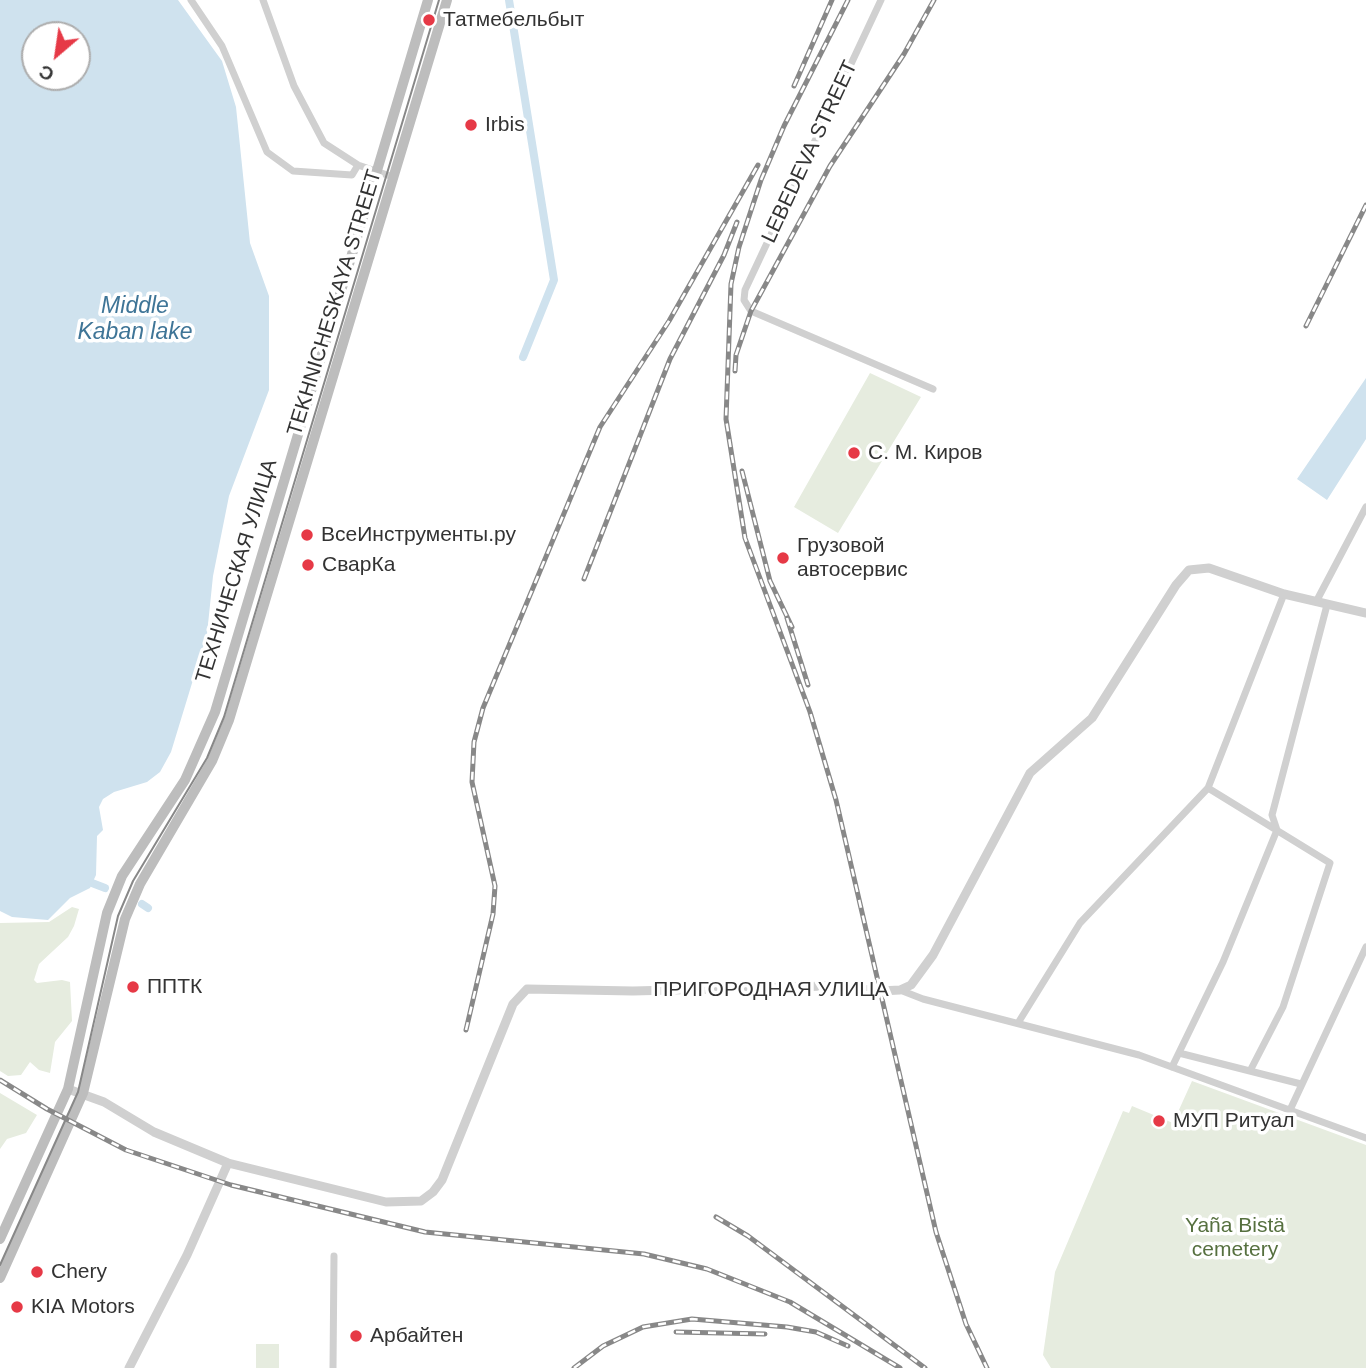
<!DOCTYPE html>
<meta charset="utf-8">
<style>
body{margin:0}
#map{position:relative;width:1366px;height:1368px;overflow:hidden;background:#fff;font-family:Arial,sans-serif}
canvas{display:block}
.north{position:absolute;left:21px;top:21px;width:70px;height:70px;box-sizing:border-box;background:#fff;border:2px solid #adadad;border-radius:50%;rotate:209deg;font-size:19px;font-weight:700;line-height:28px;text-align:center;color:#333}
.north::after{content:'';display:block;margin:auto;width:24px;height:32px;background:#e63946;clip-path:polygon(50% 0,100% 100%,50% 72%,0 100%)}
</style>
<div id="map">
<canvas width="1366" height="1368"></canvas>
<div class="north">С</div>
</div>
<script>
const ctx = document.querySelector('canvas').getContext('2d');
ctx.lineJoin = 'round';
function fill(path, color) {
  ctx.fillStyle = color;
  ctx.fill(path, 'evenodd');
}
function poly(rows) {
  const path = new Path2D();
  for (const r of rows) {
    path.moveTo(r[0], r[1]);
    for (let i = 2; i < r.length; i += 2) path.lineTo(r[i], r[i + 1]);
  }
  return path;
}
function strokePath(path, color, width, dash) {
  ctx.strokeStyle = color;
  ctx.lineWidth = width;
  ctx.lineCap = dash ? 'butt' : 'round';
  ctx.setLineDash(dash || []);
  ctx.stroke(path);
}
function write(font, color, halo, rows, align = 'center') {
  ctx.font = font + ' Arial,sans-serif';
  ctx.lineWidth = 7;
  ctx.setLineDash([]);
  ctx.textBaseline = 'middle';
  ctx.strokeStyle = halo;
  ctx.fillStyle = color;
  for (const [text, x, y, turn = 0] of rows) {
    ctx.save();
    ctx.translate(x, y);
    ctx.rotate((+turn || 0) * Math.PI / 180);
    ctx.textAlign = isNaN(turn) ? turn : align;
    if (halo) ctx.strokeText(text, 0, 0);
    ctx.fillText(text, 0, 0);
    ctx.restore();
  }
}
fill(poly([
 [870,373,921,397,838,533,794,507],
 [72,907,79,909,74,926,68,937,39,964,34,980,37,983,62,980,70,982,72,1021,55,1042,50,1073,39,1070,30,1062,21,1075,8,1076,0,1071,0,923,49,922],
 [1192,1081,1366,1145,1366,1368,1051,1368,1043,1355,1055,1272,1123,1111,1129,1113,1132,1106,1173,1123],
 [0,1093,37,1115,26,1133,7,1139,0,1149],
 [256,1344,279,1344,279,1368,256,1368]
]), '#e6ecdf');
fill(poly([
 [0,0,178,0,222,61,236,107,250,243,269,296,269,390,229,496,213,576,207,634,171,752,160,772,147,782,114,792,103,799,99,807,103,830,97,836,96,875,90,888,70,898,48,920,12,917,0,911],
 [77,35,77,77,35,77,35,35],
 [1366,378,1366,439,1327,500,1297,479]
]), '#cfe2ee');
strokePath(poly([
 [509,0,554,280,523,357],
 [92,883,105,888],
 [142,904,148,908]
]), '#cfe2ee', 8);
strokePath(poly([
 [191,0,222,46,267,152,293,171,352,175,358,165],
 [263,0,294,86,324,143,358,165,393,177],
 [881,0,745,290,744,300,751,311,933,389],
 [1316,602,1366,507],
 [1208,788,1330,863,1283,1007,1250,1071],
 [900,990,923,999,1139,1055,1366,1138],
 [1018,1023,1080,923,1208,788,1284,594],
 [1179,1053,1301,1084],
 [1172,1067,1223,962,1277,830,1272,815,1327,605],
 [1290,1110,1366,947],
 [333,1368,334,1256]
]), '#d0d0d0', 7);
strokePath(poly([
 [68,1089,104,1102,154,1132,228,1163,386,1202,421,1201,433,1192,442,1180,513,1004,527,989,633,991,828,986,880,991,900,990,911,985,933,955,1030,773,1092,718,1176,585,1189,570,1209,568,1284,594,1366,613],
 [129,1368,187,1255,228,1163]
]), '#d0d0d0', 9);
strokePath(poly([
 [0,1239,68,1089,107,913,122,876,185,780,215,712,428,0],
 [0,1278,83,1093,125,919,140,884,212,761,229,720,447,0]
]), '#bdbdbd', 10);
strokePath(poly([
 [0,1265,78,1092,118,916,133,881,207,758,224,717,439,0]
]), '#888', 2);
const rail = poly([
 [848,0,784,126,761,180,739,247,731,284,726,419,745,538,810,712,836,800,936,1232,966,1324,987,1368],
 [794,86,832,0],
 [1306,326,1366,205],
 [735,371,736,355,751,311,830,166,904,54,934,0],
 [742,471,770,581,792,627],
 [584,579,670,359,724,255,737,222],
 [787,618,808,685],
 [466,1030,493,914,495,886,472,782,474,742,483,708,600,427,669,321,758,165],
 [0,1080,47,1109,126,1150,231,1185,425,1232,644,1254,707,1269,790,1302,900,1368],
 [716,1217,748,1236,925,1368],
 [676,1332,765,1334],
 [574,1368,603,1346,643,1327,692,1319,787,1327,816,1332,848,1346]
]);
strokePath(rail, '#888', 5);
strokePath(rail, '#fff', 2.5, [8]);
for (const [x, y, r, color] of [
 [429,20,7,"#e63946"],
 [471,125,7,"#e63946"],
 [854,453,7,"#e63946"],
 [307,535,7,"#e63946"],
 [783,558,7,"#e63946"],
 [308,565,7,"#e63946"],
 [133,987,7,"#e63946"],
 [1159,1121,7,"#e63946"],
 [37,1272,7,"#e63946"],
 [17,1307,7,"#e63946"],
 [356,1336,7,"#e63946"]
]) {
  const dot = new Path2D();
  dot.arc(x, y, r, 0, 2 * Math.PI);
  ctx.fillStyle = color;
  ctx.fill(dot);
  strokePath(dot, '#fff', 2.5);
}
write('21px', '#333', '#fff', [
 ["Татмебельбыт",443,20],
 ["Irbis",485,125],
 ["С. М. Киров",868,453],
 ["ВсеИнструменты.ру",321,535],
 ["Грузовой",797,546],
 ["автосервис",797,570],
 ["СварКа",322,565],
 ["ППТК",147,987],
 ["МУП Ритуал",1173,1121],
 ["Chery",51,1272],
 ["KIA Motors",31,1307],
 ["Арбайтен",370,1336]
], 'left');
write('21px', '#333', '#fff', [
 ["LEBEDEVA STREET",810,152,-65],
 ["TEKHNICHESKAYA STREET",335,303,-73],
 ["ТЕХНИЧЕСКАЯ УЛИЦА",237,571,-73],
 ["ПРИГОРОДНАЯ УЛИЦА",771,990]
]);
write('21px', '#56703f', '#fff', [
 ["Yaña Bistä",1235,1226],
 ["cemetery",1235,1250]
]);
write('italic 23px', '#3f7597', '#fff', [
 ["Middle",135,307],
 ["Kaban lake",135,333]
]);
</script>
